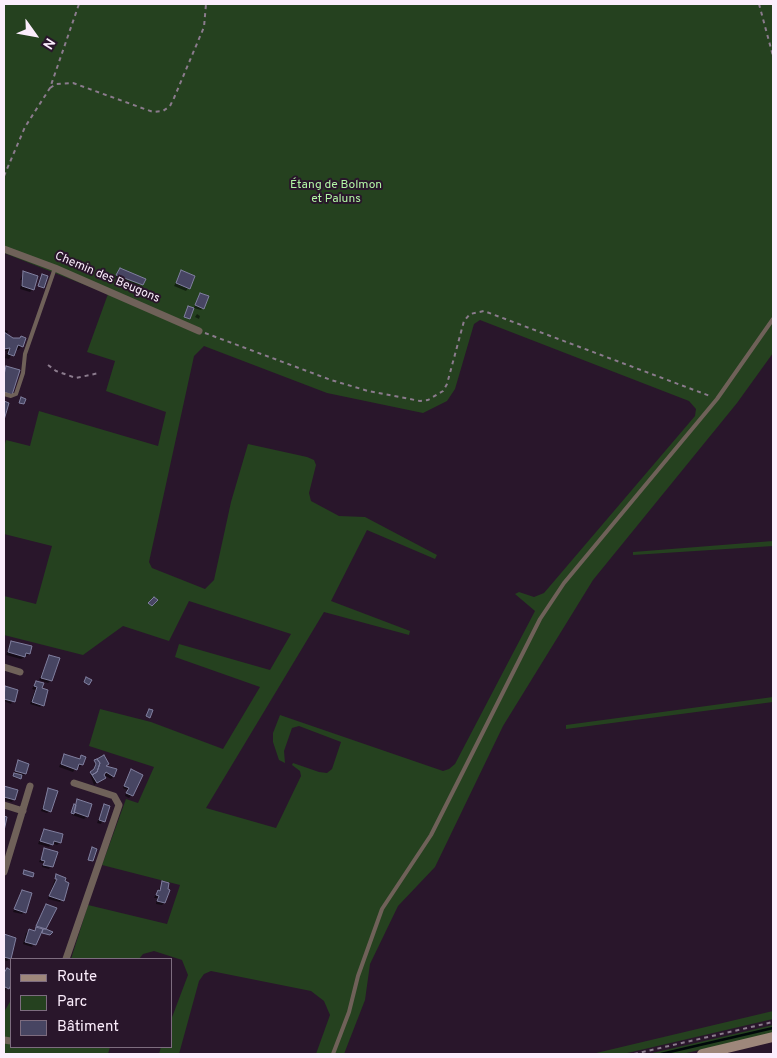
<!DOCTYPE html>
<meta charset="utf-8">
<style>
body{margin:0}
#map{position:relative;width:777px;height:1058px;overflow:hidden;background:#29162b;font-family:Overpass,sans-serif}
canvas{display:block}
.frame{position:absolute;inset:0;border:5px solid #fbedfc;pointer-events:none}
.legend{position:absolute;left:10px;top:958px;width:162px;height:90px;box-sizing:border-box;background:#29162b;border:1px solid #7d6c7f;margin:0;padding:6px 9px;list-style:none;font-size:15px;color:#fbedfc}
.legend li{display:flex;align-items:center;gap:10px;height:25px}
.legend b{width:25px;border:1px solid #7d6c7f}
.north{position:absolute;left:10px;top:10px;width:50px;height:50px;-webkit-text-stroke:4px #29162b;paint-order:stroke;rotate:122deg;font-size:14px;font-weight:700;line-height:20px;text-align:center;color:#fbedfc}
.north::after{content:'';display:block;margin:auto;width:18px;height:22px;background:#fbedfc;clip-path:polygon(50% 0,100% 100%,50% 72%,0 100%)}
</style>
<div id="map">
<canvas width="777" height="1058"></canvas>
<div class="frame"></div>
<ul class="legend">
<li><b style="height:6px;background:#9e877b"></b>Route</li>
<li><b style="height:14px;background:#25411f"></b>Parc</li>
<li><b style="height:14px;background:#474562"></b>Bâtiment</li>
</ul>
<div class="north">N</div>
</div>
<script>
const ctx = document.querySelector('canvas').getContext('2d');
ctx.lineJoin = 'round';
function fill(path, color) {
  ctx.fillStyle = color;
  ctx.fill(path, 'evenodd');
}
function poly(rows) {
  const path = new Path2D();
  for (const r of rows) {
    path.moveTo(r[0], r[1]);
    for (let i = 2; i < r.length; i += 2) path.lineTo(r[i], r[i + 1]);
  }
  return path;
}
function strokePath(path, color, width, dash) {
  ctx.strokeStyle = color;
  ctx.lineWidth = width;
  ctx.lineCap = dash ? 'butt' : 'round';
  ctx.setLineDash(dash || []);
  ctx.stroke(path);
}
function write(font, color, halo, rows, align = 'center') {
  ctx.font = font + ' Overpass,sans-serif';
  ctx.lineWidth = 4;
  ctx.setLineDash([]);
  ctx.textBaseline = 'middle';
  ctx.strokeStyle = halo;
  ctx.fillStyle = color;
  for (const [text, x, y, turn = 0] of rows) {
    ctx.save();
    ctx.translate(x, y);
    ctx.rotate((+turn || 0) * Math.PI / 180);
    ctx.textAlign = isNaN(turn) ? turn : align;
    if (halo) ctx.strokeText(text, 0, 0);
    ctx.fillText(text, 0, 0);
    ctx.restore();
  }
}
fill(poly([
 [4,4,773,4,773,353,737,403,593,580,503,726,435,867,398,906,370,964,365,1000,344,1054,316,1054,330,1015,324,1001,311,991,211,971,204,974,199,981,179,1054,159,1054,161,1047,171,1047,171,1020,188,975,182,960,154,951,143,954,139,959,71,959,88,905,167,924,180,885,102,865,126,799,138,803,154,767,89,746,100,709,151,722,223,749,260,687,175,657,179,644,270,670,291,634,189,601,169,641,123,626,83,655,4,635,4,596,36,604,52,546,4,534,4,448,6,440,30,446,39,411,158,446,166,412,106,391,115,361,87,352,108,294,4,253],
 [480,320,689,401,696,409,695,416,544,593,534,597,519,592,515,594,535,611,455,764,449,769,443,771,280,715,273,733,273,742,279,760,285,763,284,751,292,728,299,726,341,742,332,769,327,773,319,772,293,763,292,765,300,771,301,776,276,828,206,808,324,612,409,635,410,631,331,601,367,530,435,559,437,555,365,517,339,516,311,501,309,493,316,465,314,460,307,457,248,444,231,502,214,580,205,589,152,568,149,562,194,356,204,346,327,393,423,413,447,401,455,389,474,324],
 [773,541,773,546,633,555,633,552],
 [773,697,773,702,566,729,566,725],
 [11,1000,11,1047,110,1047,108,1054,4,1054,4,1012],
 [773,1011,773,1019,666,1044,623,1054,592,1054],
 [773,1025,773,1033,682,1054,648,1054]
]), '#25411f');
fill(poly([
 [120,269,128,277,127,280,141,285,129,284,115,278],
 [24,272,33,289,30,292,20,289,22,280,20,280],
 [182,272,188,288,186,291,174,286],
 [200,294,203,308,201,310,194,308],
 [197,314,200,316,199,319,195,317],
 [4,330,8,331,6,337,19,339,22,346,18,350,15,349,9,359,5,358,7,351,4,351],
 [11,642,29,654,21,659,6,655],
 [49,656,51,680,48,683,39,680],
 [36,682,41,689,43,705,40,707,30,704,35,690,32,689],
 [4,688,17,691,11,704,4,701],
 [64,755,78,760,82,756,82,764,80,767,77,766,73,772,59,767],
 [95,761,113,777,111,779,102,774,101,780,94,785,90,774,94,771],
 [18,762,25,774,19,779,13,777],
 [131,770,132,795,129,798,125,796,127,790,123,788],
 [4,786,17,791,12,802,4,800],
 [49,789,50,811,47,813,41,811],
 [77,800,87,816,84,819,72,815],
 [104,806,108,807,101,824,97,823],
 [44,830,60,842,57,845,52,843,49,847,38,844],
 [45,850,56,853,49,869,42,867,43,863,39,862],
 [56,876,63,900,60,902,48,899],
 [163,882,164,903,162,905,156,904,157,898,154,898],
 [23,891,25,912,22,914,13,912],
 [46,906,47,925,39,932,32,947,23,944,26,933,29,930,34,932],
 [5,936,10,958,7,961,4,960],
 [7,969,11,972,11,983,5,991,4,972]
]), '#0007');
strokePath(poly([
 [661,1054,773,1028]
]), '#01080a', 2.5);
const building = poly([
 [120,268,146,279,143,285,116,275,120,268],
 [181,270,195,276,190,289,176,283,181,270],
 [23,271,38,276,34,290,22,286,23,271],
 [42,274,48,276,44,288,38,286,42,274],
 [200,293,209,296,204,309,195,305,200,293],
 [188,306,194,308,190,319,184,317,188,306],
 [4,332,13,338,20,338,21,336,26,338,23,347,18,345,14,356,8,354,10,348,4,349,4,332],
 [6,366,20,370,12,395,4,392,4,375,6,366],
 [21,397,26,399,24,404,19,403,21,397],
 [4,401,9,403,4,420,4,401],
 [154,597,158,600,152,606,148,603,154,597],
 [11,641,32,646,30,654,26,653,25,657,8,652,11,641],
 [49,655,60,658,52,681,41,678,49,655],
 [86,677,92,680,89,685,84,682,86,677],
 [36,681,44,683,42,688,48,690,44,706,32,702,37,687,34,686,36,681],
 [5,686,18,690,15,702,4,699,5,686],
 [149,709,153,710,150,718,146,716,149,709],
 [64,754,80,759,81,755,86,757,83,765,79,764,77,770,61,764,64,754],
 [104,755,109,764,106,766,117,769,114,777,106,772,104,775,106,778,97,783,92,775,97,772,100,763,97,759,104,755],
 [97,759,100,763,97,772,92,775,90,772,94,769,96,764,94,760,97,759],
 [18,760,29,764,26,774,15,771,18,760],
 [131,769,143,775,133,796,126,793,129,788,124,786,131,769],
 [14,773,22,775,21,779,13,776,14,773],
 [4,786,18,790,15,800,4,797,4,786],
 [48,788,58,791,51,812,43,809,48,788],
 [77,799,92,804,88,817,74,812,77,799],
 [74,804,76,805,74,814,71,813,74,804],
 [104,804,110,806,105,822,99,820,104,804],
 [4,816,7,817,4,831,4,816],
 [44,829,63,834,61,843,54,841,53,845,40,841,44,829],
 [92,847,97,849,93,861,88,860,92,847],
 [44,848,58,852,53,867,43,865,45,861,41,860,44,848],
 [24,870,34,873,33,877,23,874,24,870],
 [56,874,66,878,65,881,69,883,64,901,49,896,57,879,55,879,56,874],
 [162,881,169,883,168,889,170,890,165,903,157,901,159,896,156,895,158,890,160,891,162,881],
 [22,890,32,893,26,913,14,909,22,890],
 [46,904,57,908,46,929,36,926,46,904],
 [36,927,43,929,36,945,25,942,29,929,35,931,36,927],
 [43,929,46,929,53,932,50,935,42,933,43,929],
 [4,934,16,938,11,959,4,957,4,934],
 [7,968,11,970,11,985,9,989,5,987,4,989,4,973,7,968]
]);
fill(building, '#474562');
strokePath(building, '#807f9f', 1);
strokePath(poly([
 [759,4,773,56],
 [50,88,56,84,73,83,153,112,163,111,170,106,174,98,204,27,206,4],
 [4,176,25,127,50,88,79,4],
 [205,333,331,380,368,391,420,401,428,400,443,391,447,384,464,321,470,314,484,311,710,396],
 [48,365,56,371,76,378,99,373],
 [634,1054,773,1022]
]), '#8b7b8d', 2, [4, 4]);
strokePath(poly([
 [4,394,11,396,16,394,23,373,25,354,55,268],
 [333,1054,349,1012,358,976,382,909,431,835,540,619,564,583,717,399,773,319]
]), '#6f6159', 4);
strokePath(poly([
 [4,249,55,268,199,331],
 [4,667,20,672],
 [4,805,23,811],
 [4,872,30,786],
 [66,959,119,805,114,796,74,783],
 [4,1040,11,1041]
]), '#6f6159', 7);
strokePath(poly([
 [702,1054,773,1037]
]), '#9e877b', 10);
write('12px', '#b1f5a4', '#29162b', [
 ["Étang de Bolmon",336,186],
 ["et Paluns",336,200]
]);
write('12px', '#fbedfc', '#29162b', [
 ["Chemin des Beugons",107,278,23]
]);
</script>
